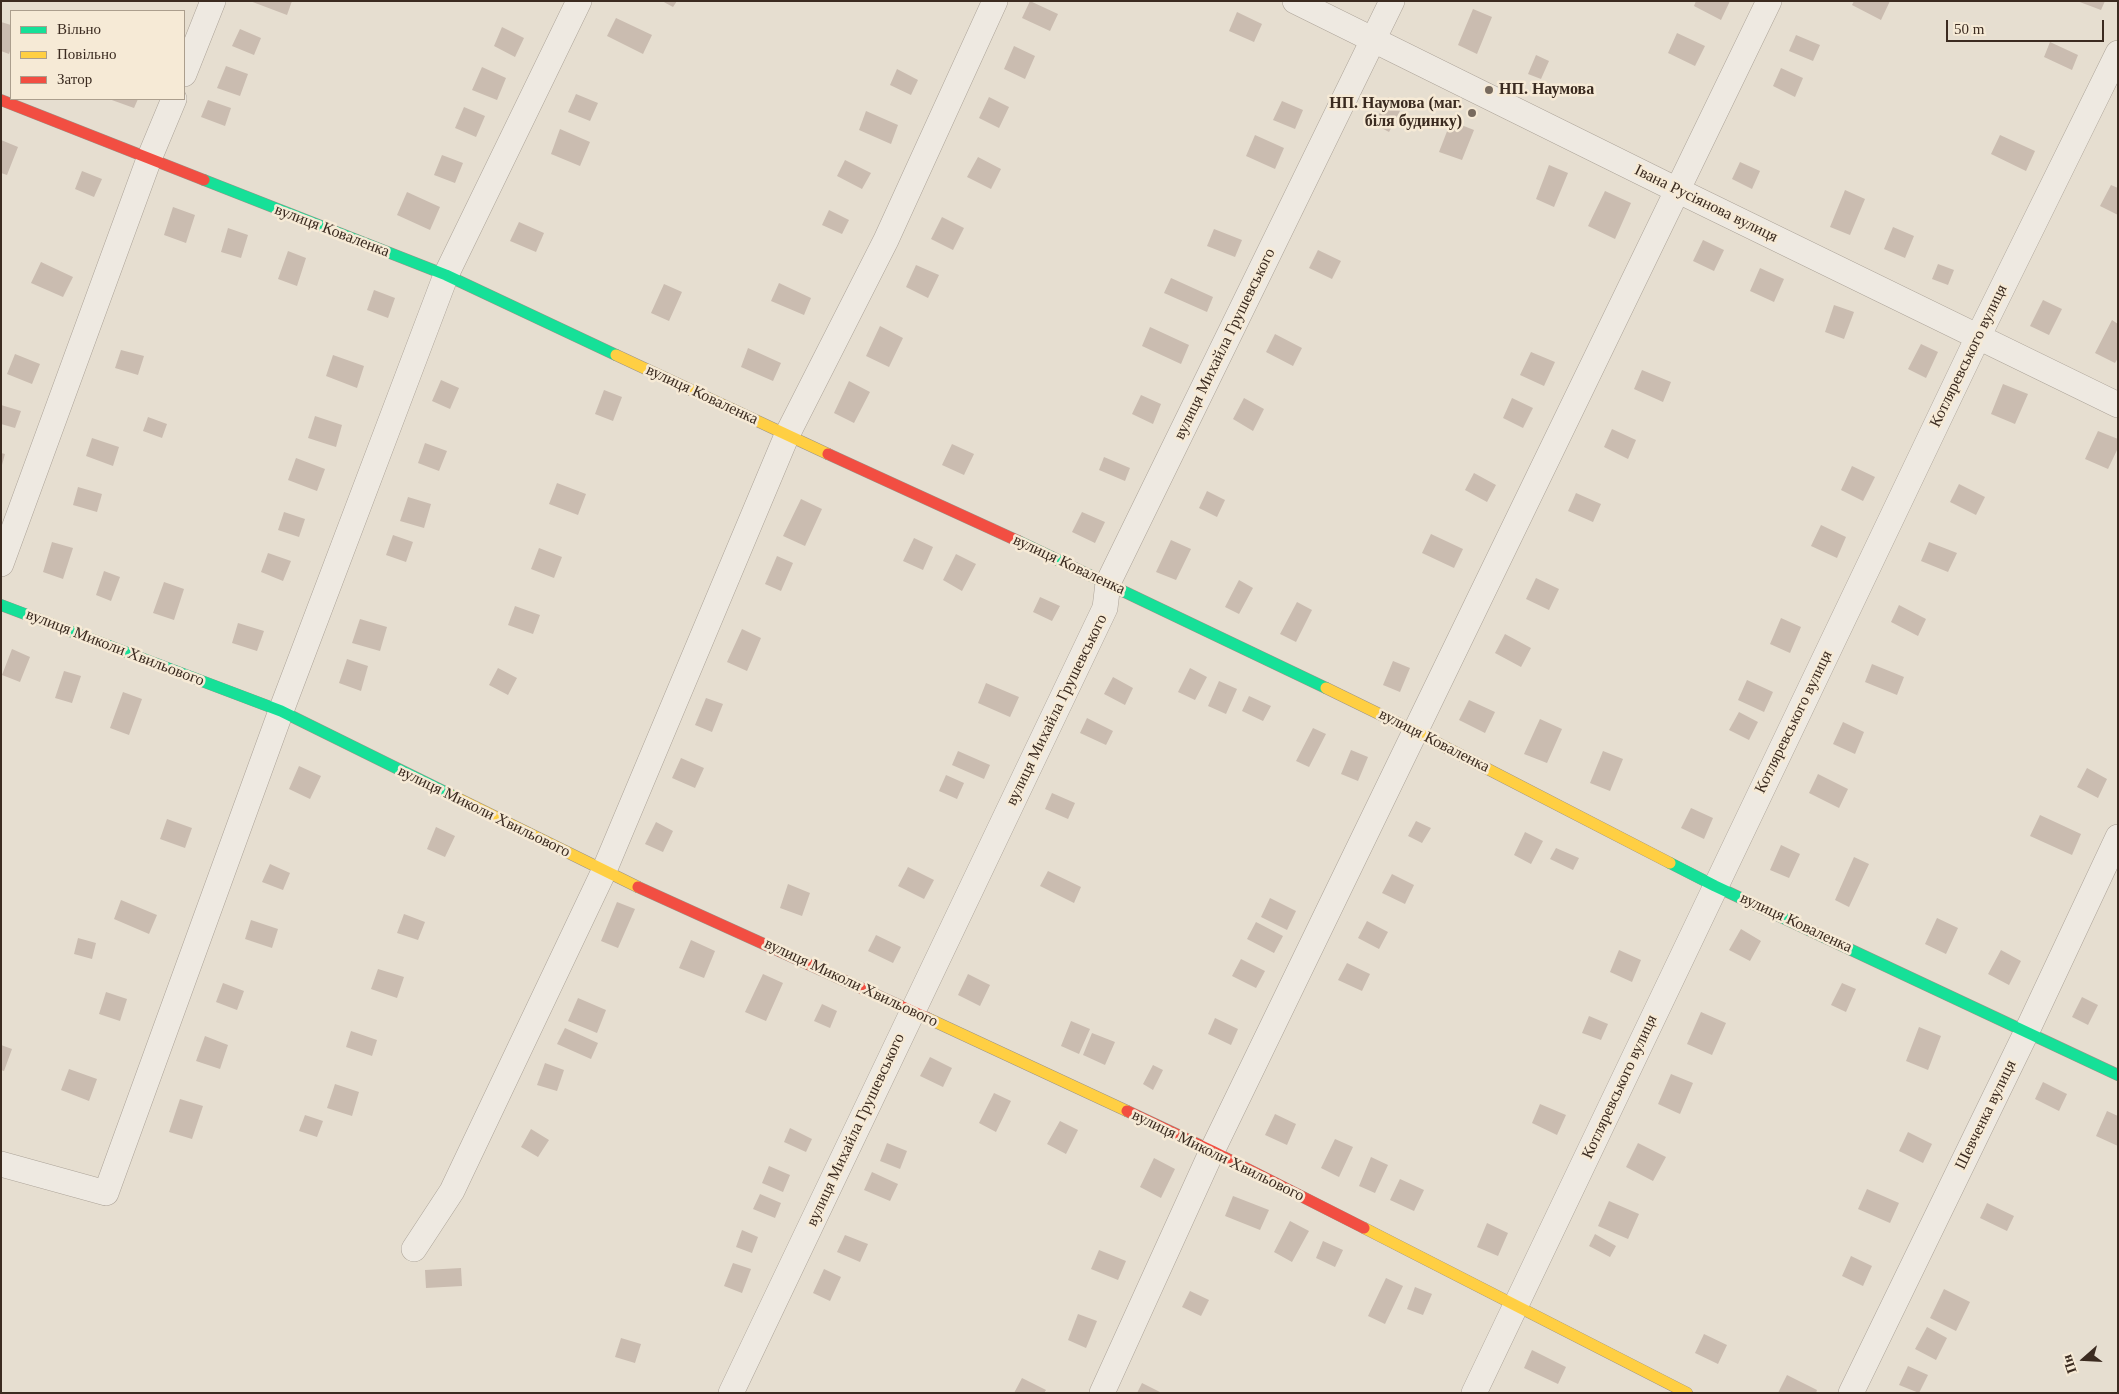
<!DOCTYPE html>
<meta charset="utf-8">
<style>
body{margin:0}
#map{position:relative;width:2119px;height:1394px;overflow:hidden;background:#e6ded0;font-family:"Times New Roman",serif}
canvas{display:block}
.frame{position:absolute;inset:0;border:2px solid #3b2b20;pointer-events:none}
.legend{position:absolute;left:10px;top:10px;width:175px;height:90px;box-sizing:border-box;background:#f6ead6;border:1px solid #ab9e8d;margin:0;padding:6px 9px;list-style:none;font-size:15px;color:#3b2b20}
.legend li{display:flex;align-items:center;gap:10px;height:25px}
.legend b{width:25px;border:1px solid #ab9e8d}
.north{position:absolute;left:2059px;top:1334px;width:50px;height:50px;-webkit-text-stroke:4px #f6ead6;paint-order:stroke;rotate:251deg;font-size:14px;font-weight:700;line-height:20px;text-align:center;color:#3b2b20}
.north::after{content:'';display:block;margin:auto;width:18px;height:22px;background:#3b2b20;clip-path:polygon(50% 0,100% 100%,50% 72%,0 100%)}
.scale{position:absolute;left:1946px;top:20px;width:158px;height:22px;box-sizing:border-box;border:2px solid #3b2b20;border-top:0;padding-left:6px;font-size:15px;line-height:18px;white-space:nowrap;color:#3b2b20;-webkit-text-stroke:4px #f6ead6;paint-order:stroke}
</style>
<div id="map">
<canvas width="2119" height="1394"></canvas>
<div class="frame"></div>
<ul class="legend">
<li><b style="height:6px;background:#16e098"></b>Вільно</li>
<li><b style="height:6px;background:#ffcf43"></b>Повільно</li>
<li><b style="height:6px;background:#f24e42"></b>Затор</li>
</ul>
<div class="north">Пн</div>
<div class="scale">50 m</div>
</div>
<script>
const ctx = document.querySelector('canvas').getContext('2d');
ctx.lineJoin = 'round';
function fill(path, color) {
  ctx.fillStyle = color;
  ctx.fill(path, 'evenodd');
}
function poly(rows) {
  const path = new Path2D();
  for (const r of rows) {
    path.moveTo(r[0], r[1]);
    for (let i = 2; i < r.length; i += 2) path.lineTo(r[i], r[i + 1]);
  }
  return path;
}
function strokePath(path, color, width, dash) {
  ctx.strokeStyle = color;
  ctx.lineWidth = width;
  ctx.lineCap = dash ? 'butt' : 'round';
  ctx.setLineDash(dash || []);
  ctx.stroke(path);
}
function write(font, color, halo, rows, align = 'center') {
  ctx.font = font + ' "Times New Roman",serif';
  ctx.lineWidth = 5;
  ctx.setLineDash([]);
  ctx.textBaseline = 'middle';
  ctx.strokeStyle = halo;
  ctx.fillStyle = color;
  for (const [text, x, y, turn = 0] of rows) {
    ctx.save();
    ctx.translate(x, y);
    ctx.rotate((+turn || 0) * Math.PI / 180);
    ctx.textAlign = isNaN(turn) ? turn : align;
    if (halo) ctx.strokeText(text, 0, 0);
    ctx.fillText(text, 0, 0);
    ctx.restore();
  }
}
fill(poly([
 [250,1,292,1,287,15],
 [662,1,677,1,673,7],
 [1030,1,1058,14,1050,31,1022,18],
 [1696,1,1730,1,1721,20,1694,6],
 [1854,1,1890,1,1881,20,1852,5],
 [2077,1,2105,1,2101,10],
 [1473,9,1492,17,1477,54,1458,45],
 [1237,12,1262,24,1254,42,1229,31],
 [616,18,652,35,643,54,607,36],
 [1,22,11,25,11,48,9,54,1,51],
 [502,27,524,38,515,57,494,46],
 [240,29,261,38,254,55,232,46],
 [1677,33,1705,46,1695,66,1668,53],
 [1796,35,1820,45,1813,61,1789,51],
 [2050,42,2078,55,2072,70,2044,57],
 [1014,46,1035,56,1025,79,1004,69],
 [1536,55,1549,61,1541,79,1528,74],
 [226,66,248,74,240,96,217,88],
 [482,67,506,78,497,100,472,90],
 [1781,68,1803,78,1795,97,1773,86],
 [897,69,918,80,911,95,890,85],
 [576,94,598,103,590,121,568,112],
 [989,97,1009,107,999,128,979,118],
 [1388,97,1403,105,1389,132,1374,124],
 [109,99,138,99,134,108],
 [208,100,231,108,225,126,201,117],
 [1282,101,1303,110,1295,129,1273,120],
 [464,107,485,116,476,137,455,128],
 [866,111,898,125,891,144,859,130],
 [1451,121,1474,130,1462,160,1439,152],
 [560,129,590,142,580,166,551,154],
 [1255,135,1284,148,1275,169,1246,156],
 [2000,135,2035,151,2026,171,1991,154],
 [1,140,18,147,7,175,1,173],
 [442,155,463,163,455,183,434,175],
 [978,157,1001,169,991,189,967,177],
 [845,160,871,173,862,189,837,176],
 [1740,162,1760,171,1752,189,1732,179],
 [1549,165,1568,173,1554,207,1536,199],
 [82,171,102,179,94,197,75,189],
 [2111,185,2118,188,2118,215,2100,206],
 [1845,190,1865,199,1850,235,1830,227],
 [1605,191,1631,203,1615,239,1588,226],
 [407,192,440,207,430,230,397,215],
 [173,207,195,215,186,243,164,235],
 [829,210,849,220,842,234,822,225],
 [942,217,964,228,953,250,931,239],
 [519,222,544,233,536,252,510,241],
 [1893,227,1914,236,1905,258,1884,249],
 [228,228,248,235,241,258,221,252],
 [1214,229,1242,240,1235,257,1207,246],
 [1703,240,1724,250,1714,271,1693,261],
 [1318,250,1341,261,1332,279,1309,268],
 [288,251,306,258,297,286,278,279],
 [41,262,73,277,63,297,31,283],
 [1938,264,1954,270,1948,285,1932,279],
 [916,265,939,275,928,298,906,287],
 [1760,268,1784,279,1774,302,1750,291],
 [1171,278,1213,297,1207,312,1164,293],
 [779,283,811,298,804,315,771,301],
 [664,284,682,292,669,321,651,313],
 [374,290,395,298,388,318,367,310],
 [2043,300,2062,309,2049,335,2030,326],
 [1834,305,1854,312,1844,339,1825,332],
 [2112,320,2118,324,2118,358,2115,363,2095,353],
 [880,326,903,338,889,367,866,356],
 [1150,327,1189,345,1181,364,1142,346],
 [1275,334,1302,348,1293,366,1266,352],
 [1921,344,1938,352,1926,378,1908,369],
 [748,348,781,363,773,381,741,367],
 [121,350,144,356,138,375,115,368],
 [1531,352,1555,362,1544,386,1520,375],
 [15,354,40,364,32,384,7,374],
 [333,355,364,366,357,388,326,376],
 [1642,370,1671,382,1663,402,1634,389],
 [441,380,459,388,450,409,432,401],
 [849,381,870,392,854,423,834,413],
 [2003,384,2028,394,2015,424,1991,414],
 [604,390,622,397,613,421,595,414],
 [1141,395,1161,404,1153,424,1132,414],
 [1244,398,1264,409,1253,431,1233,419],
 [1512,398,1533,408,1523,428,1503,418],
 [1,405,21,411,15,428,1,424],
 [315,416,342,425,336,447,308,438],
 [148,417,167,424,162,438,143,431],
 [1612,429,1636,440,1628,459,1604,447],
 [2098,431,2118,439,2118,448,2108,469,2085,459],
 [92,438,119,447,113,466,86,456],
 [425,443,447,451,439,471,418,463],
 [952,444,974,454,964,475,942,465],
 [1,453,5,454,2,465,1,465],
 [1104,457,1130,468,1125,481,1099,470],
 [296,458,325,469,317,491,288,480],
 [1852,466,1875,477,1863,501,1841,490],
 [1474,473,1496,485,1487,502,1465,490],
 [557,483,586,494,578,515,549,504],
 [1959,484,1985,497,1976,515,1950,502],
 [78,487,102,494,97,512,73,505],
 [1207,491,1225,500,1217,517,1199,508],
 [1576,493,1601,504,1593,522,1568,511],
 [408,497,431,504,424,528,400,521],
 [801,499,822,509,805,546,783,536],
 [284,512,305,519,299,537,278,530],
 [1082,512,1105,522,1095,543,1072,532],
 [1821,525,1846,537,1837,558,1811,546],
 [1431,534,1463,549,1454,568,1422,553],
 [393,535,413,542,406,562,386,555],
 [914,538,933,547,923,570,903,561],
 [1171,540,1191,549,1176,580,1156,572],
 [52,542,73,548,63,579,43,572],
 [1929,542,1957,553,1948,572,1921,561],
 [539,548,562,557,554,578,531,569],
 [268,553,291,561,283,581,261,572],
 [956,554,976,564,962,591,943,580],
 [777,556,793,563,781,591,765,584],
 [104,571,120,577,111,601,96,595],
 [1536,578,1559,589,1549,610,1526,599],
 [1239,580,1253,588,1239,614,1225,607],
 [164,582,184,589,174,620,153,613],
 [1040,597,1060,606,1052,621,1033,612],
 [1297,602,1312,610,1296,642,1280,634],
 [1899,605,1926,619,1918,636,1891,622],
 [515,606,540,615,533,634,508,625],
 [1781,618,1801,627,1790,653,1770,644],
 [360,619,387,627,380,651,352,643],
 [238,623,264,631,257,651,232,643],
 [742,629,761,638,747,671,727,662],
 [1505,634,1531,648,1521,667,1495,653],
 [12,649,30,657,20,682,2,675],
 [347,659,368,666,361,691,339,683],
 [1393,661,1410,668,1400,692,1383,685],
 [1872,664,1904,677,1897,695,1865,682],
 [498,668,517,678,508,695,489,685],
 [1190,668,1207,677,1195,700,1178,692],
 [64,671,81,676,72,703,55,698],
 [1113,677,1133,688,1125,705,1104,694],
 [1747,680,1773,692,1764,712,1738,700],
 [1219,681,1237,689,1226,714,1208,706],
 [986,683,1019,697,1010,717,978,703],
 [123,692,142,699,129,735,110,728],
 [1249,696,1271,706,1263,721,1242,711],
 [706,698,723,704,712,732,695,725],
 [1469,700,1495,712,1485,733,1459,720],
 [1739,712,1758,722,1749,740,1729,730],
 [1087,718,1113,731,1106,745,1080,733],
 [1540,719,1562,729,1547,763,1524,754],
 [1843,722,1864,732,1855,754,1833,744],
 [1313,728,1326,734,1309,767,1296,761],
 [1351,750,1368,757,1358,781,1341,774],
 [958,751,990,765,984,779,952,765],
 [1603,751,1623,759,1610,791,1590,783],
 [681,758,704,768,695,788,672,778],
 [299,766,321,776,310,799,289,789],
 [2087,768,2107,779,2098,798,2077,787],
 [1818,774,1848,789,1839,808,1809,793],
 [946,775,964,783,957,799,939,791],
 [1052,793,1075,803,1068,819,1045,809],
 [1691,808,1713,818,1704,839,1681,828],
 [2040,815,2081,834,2072,855,2030,836],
 [167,819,192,828,185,848,160,839],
 [1416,821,1431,828,1422,843,1408,836],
 [656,822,673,831,663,852,645,844],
 [436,827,455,836,445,857,427,849],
 [1525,832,1543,841,1531,864,1514,855],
 [1781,845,1800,854,1789,878,1770,870],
 [1556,848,1579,858,1573,870,1550,859],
 [1854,857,1869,864,1849,907,1835,900],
 [270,864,290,873,283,890,262,882],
 [908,867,934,880,924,899,898,886],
 [1048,871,1081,887,1074,903,1040,886],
 [1392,874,1414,885,1405,904,1382,893],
 [788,884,810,893,802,916,780,908],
 [1270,898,1296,911,1287,930,1261,917],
 [121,900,157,915,149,934,114,919],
 [617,902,635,909,618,948,601,941],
 [404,914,425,922,418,940,397,933],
 [1937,918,1958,928,1946,954,1925,944],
 [251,920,278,929,272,948,245,939],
 [1367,921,1388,932,1379,949,1358,938],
 [1256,922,1283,936,1274,953,1247,939],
 [1741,929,1761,941,1750,961,1729,950],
 [876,935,901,947,893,963,868,951],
 [78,938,96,943,92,959,74,954],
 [691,940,715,951,704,978,679,968],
 [1619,950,1641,960,1632,982,1610,972],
 [2001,950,2021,961,2009,985,1988,974],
 [1241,959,1265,971,1256,988,1232,976],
 [1347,963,1370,974,1362,991,1338,980],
 [378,969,404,977,397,998,371,989],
 [763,974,783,983,766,1021,745,1012],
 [968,974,990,985,980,1006,958,995],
 [223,983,244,991,237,1010,216,1002],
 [1842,983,1856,989,1846,1012,1831,1005],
 [106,992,127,999,120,1021,99,1014],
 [2082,997,2098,1005,2088,1025,2072,1017],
 [578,998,606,1010,597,1033,568,1021],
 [822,1004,837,1011,830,1028,814,1021],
 [1701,1012,1726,1023,1712,1055,1687,1044],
 [1589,1016,1608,1024,1601,1040,1582,1033],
 [1215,1018,1238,1029,1231,1045,1208,1034],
 [1071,1021,1090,1029,1079,1054,1061,1046],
 [1919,1027,1941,1036,1928,1070,1906,1061],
 [565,1028,598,1043,591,1059,557,1044],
 [351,1031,377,1040,372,1056,346,1047],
 [1092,1033,1115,1042,1105,1065,1083,1055],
 [205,1036,228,1045,220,1069,196,1061],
 [1,1045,12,1049,4,1071,1,1070],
 [930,1057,952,1068,943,1087,920,1076],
 [545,1063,564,1070,557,1091,537,1085],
 [1153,1065,1163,1070,1153,1090,1143,1084],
 [69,1069,97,1079,89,1101,61,1090],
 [1671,1074,1693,1083,1680,1114,1658,1104],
 [2043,1082,2067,1094,2059,1111,2035,1099],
 [335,1084,359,1092,352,1116,327,1108],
 [994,1093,1011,1101,996,1132,979,1123],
 [180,1099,203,1106,192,1139,169,1132],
 [1540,1104,1566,1115,1557,1135,1532,1123],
 [2107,1111,2118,1116,2118,1146,2096,1136],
 [1275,1114,1296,1124,1287,1145,1265,1135],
 [305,1115,323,1121,317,1137,299,1131],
 [1060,1121,1078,1130,1066,1154,1047,1144],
 [790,1128,812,1139,806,1152,784,1142],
 [531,1129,549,1140,538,1157,521,1147],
 [1908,1132,1932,1144,1923,1163,1899,1151],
 [1335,1139,1353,1147,1339,1177,1321,1168],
 [887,1143,907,1151,900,1169,880,1161],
 [1638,1143,1666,1157,1653,1181,1626,1167],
 [1371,1157,1388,1165,1375,1193,1359,1186],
 [1154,1158,1175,1169,1161,1198,1140,1187],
 [769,1166,790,1175,783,1192,762,1183],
 [872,1172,898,1184,890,1201,864,1190],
 [1400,1179,1424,1190,1414,1211,1390,1200],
 [1867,1189,1899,1203,1890,1223,1858,1209],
 [760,1194,781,1203,775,1218,753,1209],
 [1233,1196,1269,1210,1260,1230,1225,1216],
 [1609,1201,1639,1214,1628,1239,1598,1226],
 [1987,1203,2014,1216,2007,1231,1980,1218],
 [1290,1221,1309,1231,1292,1262,1274,1252],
 [1487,1223,1508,1233,1498,1256,1477,1247],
 [742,1230,758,1237,752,1253,736,1247],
 [1595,1234,1616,1246,1610,1257,1589,1246],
 [845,1235,868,1244,860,1262,837,1252],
 [1323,1241,1343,1250,1335,1267,1316,1258],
 [1099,1250,1126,1261,1118,1280,1091,1269],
 [1851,1256,1872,1266,1863,1286,1842,1276],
 [733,1263,751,1269,742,1293,724,1286],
 [461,1268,462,1286,426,1288,425,1270],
 [824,1269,841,1277,830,1301,813,1293],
 [1386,1278,1403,1286,1385,1324,1368,1316],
 [1415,1287,1432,1294,1423,1315,1407,1309],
 [1944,1289,1970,1302,1956,1331,1930,1318],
 [1190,1291,1209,1300,1201,1316,1182,1307],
 [1078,1314,1097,1321,1086,1348,1068,1340],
 [1927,1327,1947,1338,1936,1360,1915,1349],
 [1704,1334,1727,1345,1718,1364,1695,1353],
 [621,1338,641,1344,635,1363,615,1357],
 [1532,1350,1566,1367,1558,1384,1524,1368],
 [1908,1366,1928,1375,1919,1393,1899,1385],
 [1787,1375,1817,1390,1816,1393,1778,1393],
 [1022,1378,1046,1390,1044,1393,1014,1393],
 [1142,1383,1162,1393,1137,1393]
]), '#cabcb0');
const street = poly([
 [1295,1,1677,190,2118,405],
 [184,74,213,1],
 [1,564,149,159,174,99],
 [1,1164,106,1193,281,711,446,275,579,1],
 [414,1249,452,1191,604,871,787,435,886,240,995,1],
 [731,1393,1105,608,1108,583,1392,1],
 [1102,1393,1212,1151,1769,1],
 [1474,1393,1978,337,2118,53],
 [1851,1393,2027,1031,2118,837]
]);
const fast = poly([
 [204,180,446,275,616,355],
 [1018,541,1326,688],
 [1,605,281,711,453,796],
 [1670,863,1715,886,2118,1075]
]);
const slow = poly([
 [616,355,828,454],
 [1326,688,1414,731,1670,863],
 [453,796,638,887],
 [927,1018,1127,1111],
 [1364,1228,1687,1393]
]);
const jam = poly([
 [1,100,204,180],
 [828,454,1018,541],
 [638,887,927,1018],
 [1127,1111,1212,1151,1364,1228]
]);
strokePath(street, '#aca398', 26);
strokePath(fast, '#9b9388', 12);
strokePath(slow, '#9b9388', 12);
strokePath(jam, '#9b9388', 12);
strokePath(street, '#eee9e1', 25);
strokePath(fast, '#16e098', 11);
strokePath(slow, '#ffcf43', 11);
strokePath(jam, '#f24e42', 11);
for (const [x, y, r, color] of [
 [1489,90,5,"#776a5e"],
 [1472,113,5,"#776a5e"]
]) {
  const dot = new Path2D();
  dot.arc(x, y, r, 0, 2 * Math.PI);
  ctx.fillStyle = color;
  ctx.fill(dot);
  strokePath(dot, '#f6ead6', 2);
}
write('bold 16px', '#3b2b20', '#f6ead6', [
 ["НП. Наумова",1499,90],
 ["НП. Наумова (маг.",1462,104,"right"],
 ["біля будинку)",1462,122,"right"]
], 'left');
write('16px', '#3b2b20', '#f6ead6', [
 ["Івана Русіянова вулиця",1706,204,26],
 ["вулиця Коваленка",332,231,21],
 ["вулиця Михайла Грушевського",1225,344,-64],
 ["Котляревського вулиця",1969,356,-64],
 ["вулиця Коваленка",702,395,25],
 ["вулиця Коваленка",1069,565,25],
 ["вулиця Миколи Хвильового",115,648,21],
 ["вулиця Михайла Грушевського",1057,710,-64],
 ["Котляревського вулиця",1794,722,-64],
 ["вулиця Коваленка",1434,741,27],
 ["вулиця Миколи Хвильового",484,812,26],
 ["вулиця Коваленка",1796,923,25],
 ["вулиця Миколи Хвильового",851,983,25],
 ["Котляревського вулиця",1620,1087,-65],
 ["Шевченка вулиця",1986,1115,-64],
 ["вулиця Михайла Грушевського",856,1130,-65],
 ["вулиця Миколи Хвильового",1218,1156,26]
]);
</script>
